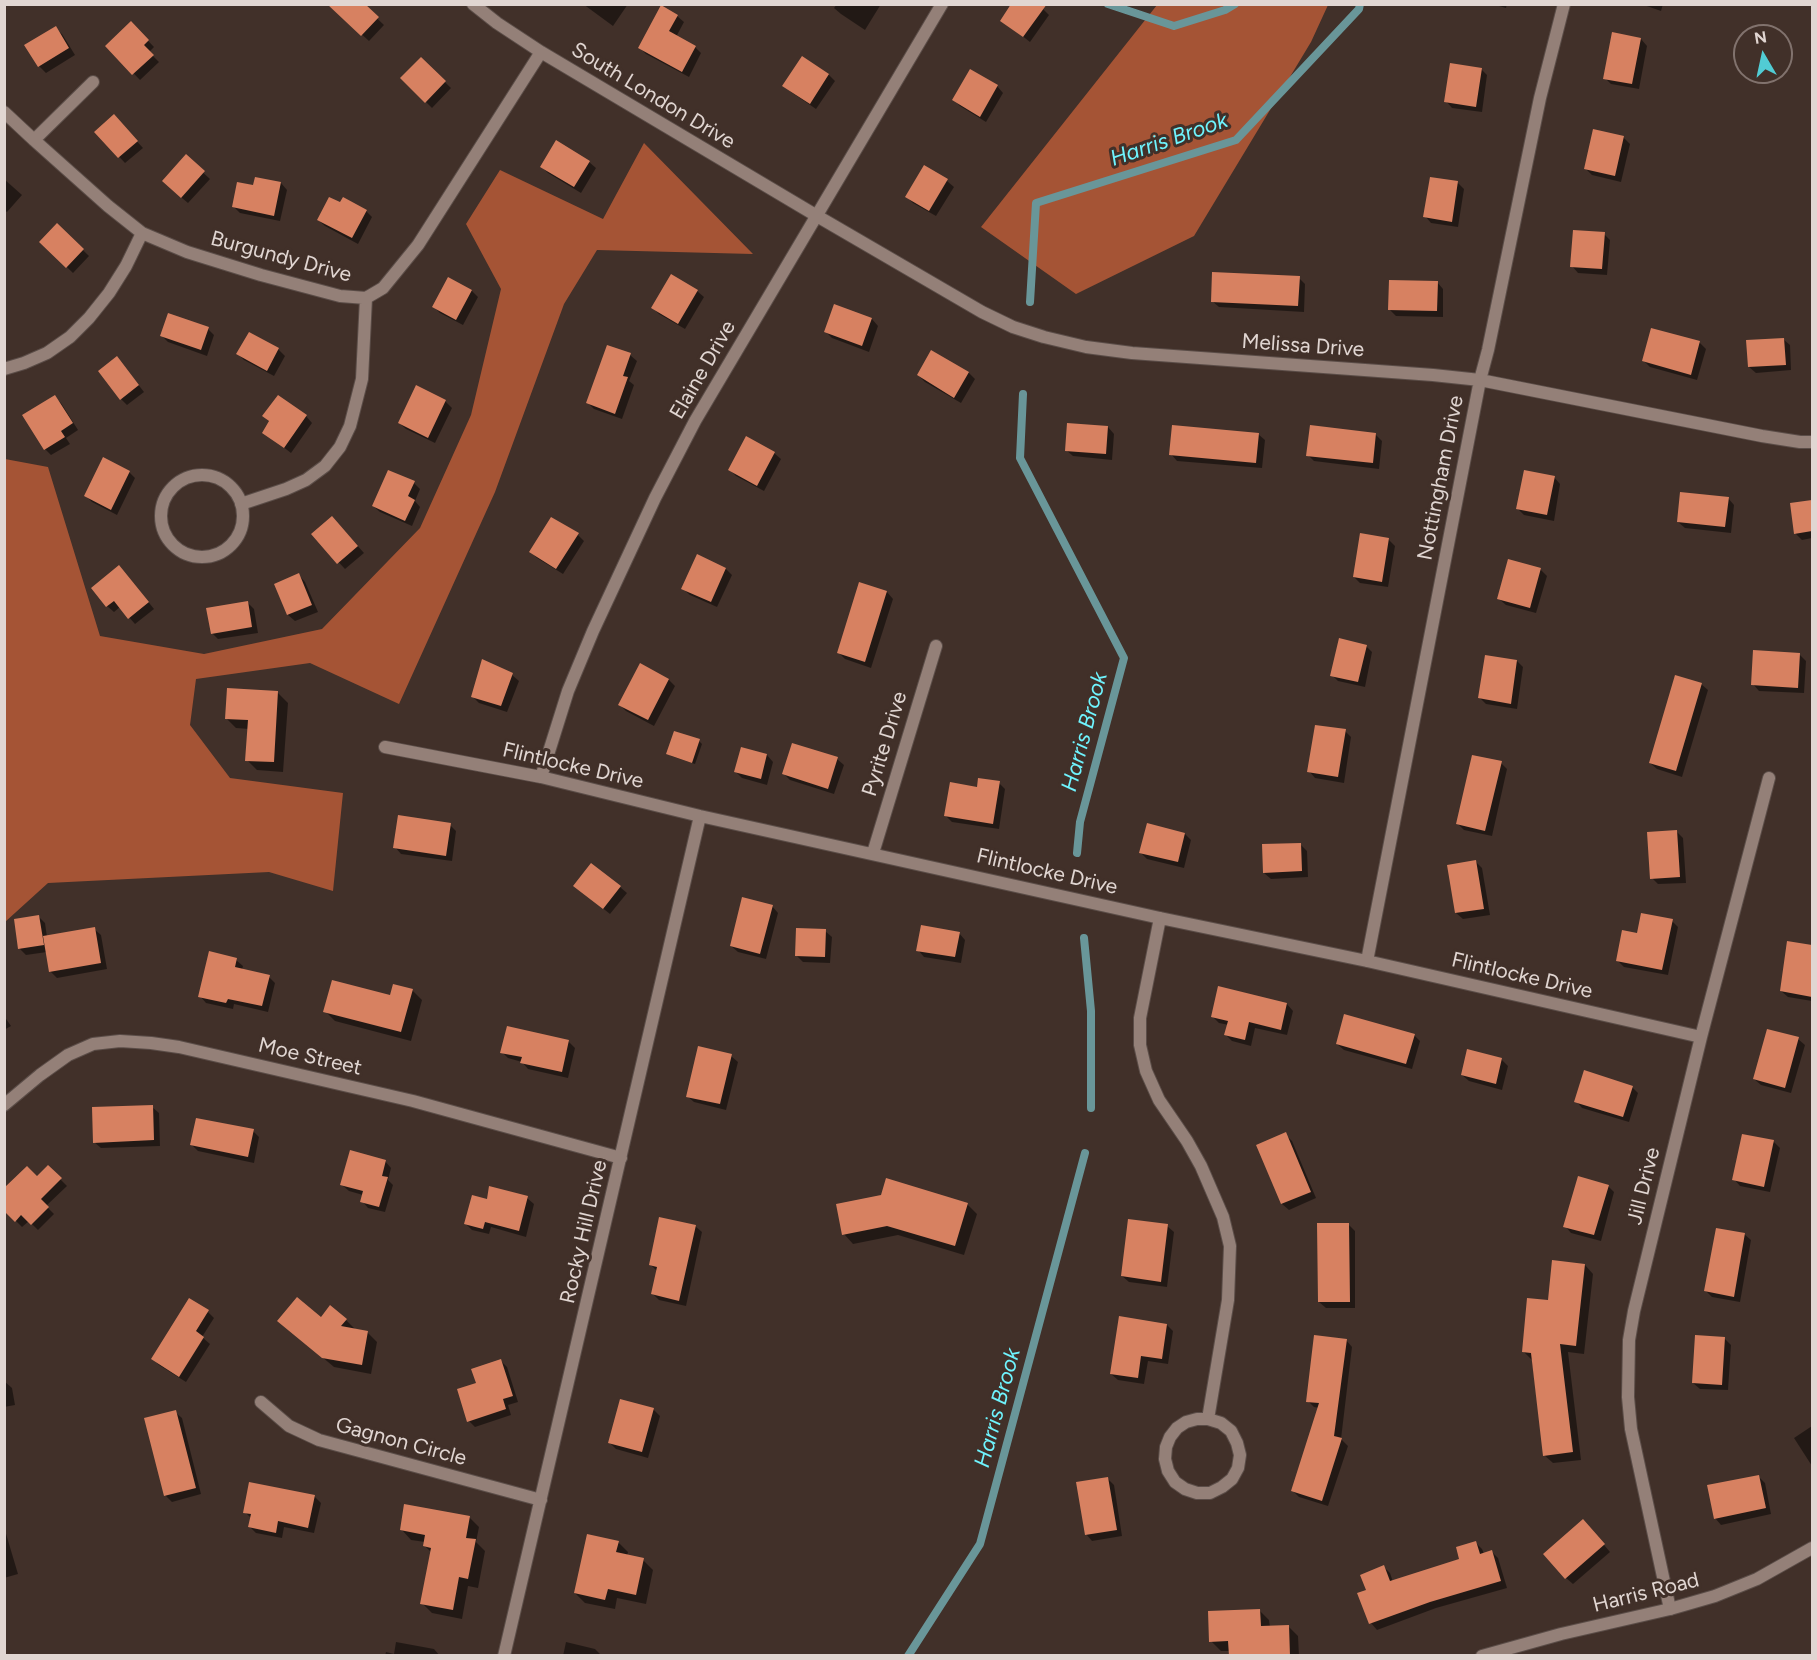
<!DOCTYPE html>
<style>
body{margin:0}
#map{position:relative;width:1817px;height:1660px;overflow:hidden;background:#413029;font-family:Figtree,sans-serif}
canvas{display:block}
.frame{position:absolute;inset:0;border:6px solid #e1d6d2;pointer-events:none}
.north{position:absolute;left:1733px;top:24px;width:60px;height:60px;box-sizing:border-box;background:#413029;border:2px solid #81726d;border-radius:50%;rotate:351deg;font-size:16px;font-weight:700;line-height:24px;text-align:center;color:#e1d6d2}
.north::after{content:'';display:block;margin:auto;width:21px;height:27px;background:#51ccd4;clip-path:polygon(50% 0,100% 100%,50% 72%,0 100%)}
</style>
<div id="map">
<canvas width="1817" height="1660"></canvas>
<div class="frame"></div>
<div class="north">N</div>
</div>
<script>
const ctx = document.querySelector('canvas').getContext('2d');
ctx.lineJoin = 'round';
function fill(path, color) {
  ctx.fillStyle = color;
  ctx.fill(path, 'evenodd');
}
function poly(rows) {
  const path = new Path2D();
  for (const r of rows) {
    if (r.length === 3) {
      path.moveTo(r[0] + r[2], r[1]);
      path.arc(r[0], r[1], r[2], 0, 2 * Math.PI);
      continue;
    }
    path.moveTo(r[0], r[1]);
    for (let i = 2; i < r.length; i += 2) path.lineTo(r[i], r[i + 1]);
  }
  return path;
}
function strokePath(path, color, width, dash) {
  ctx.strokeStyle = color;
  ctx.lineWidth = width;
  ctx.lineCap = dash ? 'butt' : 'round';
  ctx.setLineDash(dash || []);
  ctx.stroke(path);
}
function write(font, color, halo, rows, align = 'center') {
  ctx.font = font + ' Figtree,sans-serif';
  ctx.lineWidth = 6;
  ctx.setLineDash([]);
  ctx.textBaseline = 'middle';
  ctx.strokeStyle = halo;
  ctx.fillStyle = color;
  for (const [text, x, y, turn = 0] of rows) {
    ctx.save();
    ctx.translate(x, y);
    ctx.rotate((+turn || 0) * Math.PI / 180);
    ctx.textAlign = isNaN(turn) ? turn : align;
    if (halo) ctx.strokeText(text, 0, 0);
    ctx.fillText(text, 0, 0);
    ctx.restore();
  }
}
fill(poly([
 [1157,5,1328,5,1311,42,1194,236,1076,294,981,227],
 [644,143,753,254,597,250,564,304,495,492,399,704,310,663,196,679,190,725,230,778,343,793,333,891,269,872,48,883,5,922,5,459,48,467,100,636,204,654,322,629,420,528,471,415,501,289,466,224,500,170,603,219]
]), '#a55435');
fill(poly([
 [362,4,384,25,369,41,335,10],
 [583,4,628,4,613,26],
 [837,4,881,4,865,30,841,14,834,8],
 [1492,4,1507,4,1506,8],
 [1641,4,1663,4,1661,11],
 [1043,9,1049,15,1030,42,1002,20],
 [677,16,684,22,676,37,695,47,701,53,689,77,646,54,640,48],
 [131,23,154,47,149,52,159,62,140,80,107,46],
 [55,28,62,34,75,55,46,73,39,66,26,45],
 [1641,39,1647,46,1639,89,1611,84,1605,78],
 [802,58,829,75,835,81,816,109,791,92,784,85],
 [421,59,451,88,432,108,402,78],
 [1481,69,1487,75,1482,112,1452,108,1446,101],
 [997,86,1003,93,986,122,960,106,954,100],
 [120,123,143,148,125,163,96,132],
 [1623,137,1630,144,1621,182,1592,175,1586,169],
 [186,157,210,179,188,203,170,188],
 [589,162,596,168,581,193,548,173,542,167],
 [925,167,947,181,954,187,936,216,913,203,907,197],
 [4,179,22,195,7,212,4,210],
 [281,183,287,190,280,221,240,213,234,207,254,187],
 [1458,183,1464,189,1458,227,1431,223,1425,216],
 [366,211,372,217,358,244,325,226,318,220],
 [57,225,89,256,73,273,41,242],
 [1604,234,1610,240,1607,275,1578,273,1572,266],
 [1299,278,1305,284,1304,312,1219,307,1212,301],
 [449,279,472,291,478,297,463,325,440,313,434,307],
 [1437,282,1443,289,1443,317,1396,316,1390,310],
 [697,291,704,297,685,329,659,314,653,308],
 [835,306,872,319,878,326,869,352,832,338,826,332],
 [208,329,214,335,207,356,168,342,162,336],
 [249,334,278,349,285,356,274,376,244,360,238,354],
 [1783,339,1790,345,1791,370,1756,373,1749,367],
 [1699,342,1706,349,1697,380,1650,367,1644,361],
 [932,352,969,373,975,379,961,403,925,382,918,375],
 [630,355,637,361,629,381,634,385,622,419,594,409,588,403],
 [123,365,144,392,127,405,121,399],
 [54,397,61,403,78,430,66,438,70,444,51,455,45,449],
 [445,401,452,408,435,443,406,429,399,423],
 [264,416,306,416,312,423,291,453,264,432,270,423],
 [1108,427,1114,434,1112,460,1073,456,1066,450],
 [1258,434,1265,440,1262,468,1177,461,1171,454],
 [1375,434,1382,441,1379,469,1314,461,1308,455],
 [746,438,774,453,781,459,764,491,736,476,730,470],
 [129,472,135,478,117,515,92,502,86,496],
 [1554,477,1560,484,1554,521,1524,515,1518,509],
 [414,483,420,489,415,501,420,507,412,526,380,512,373,506],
 [1728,498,1734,505,1731,533,1685,528,1678,522],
 [1812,501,1812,538,1802,540,1796,534,1791,505],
 [338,524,364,553,345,569,313,535],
 [578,535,584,541,563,574,537,558,531,552],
 [1388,539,1395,546,1388,587,1360,583,1354,577],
 [698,556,726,569,732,575,717,607,690,595,683,589],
 [1540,569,1547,576,1536,613,1506,605,1499,599],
 [126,574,154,609,135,624,120,607,114,612,107,606],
 [299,575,305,582,318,612,295,621,288,615,276,585],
 [887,592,893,599,871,668,845,659,839,653],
 [248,603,254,609,258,633,218,639,212,633],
 [1366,646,1372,652,1365,687,1338,681,1332,675],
 [1799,654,1806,661,1804,693,1759,691,1753,684],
 [1517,661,1523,667,1517,709,1486,704,1480,698],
 [641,665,669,680,675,686,654,726,626,711,620,705],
 [512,675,519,681,507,712,479,703,473,697],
 [1701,684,1708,690,1682,777,1657,769,1650,763],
 [278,693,288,703,283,772,257,770,247,760,249,729,236,728,226,718],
 [1345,731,1351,737,1344,783,1315,778,1309,771],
 [699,741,702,744,695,764,671,756,668,753],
 [742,749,767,755,773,762,767,785,742,778,736,772],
 [837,759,844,765,834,794,790,780,784,774],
 [1501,763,1507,769,1492,836,1464,830,1458,824],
 [999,783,1005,789,999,829,952,822,946,816,978,789],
 [450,825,456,831,452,861,401,854,395,847],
 [1676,831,1683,838,1686,883,1658,884,1652,878],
 [1185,834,1191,840,1184,868,1147,859,1141,853],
 [1301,845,1307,851,1308,877,1271,879,1264,873],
 [1476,862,1482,868,1490,915,1463,919,1456,913],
 [575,886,620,887,627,893,610,914],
 [772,906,778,913,766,959,738,952,731,946],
 [38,916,45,923,47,937,94,929,101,935,107,969,57,978,50,971,47,952,26,955,20,949],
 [1672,921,1678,927,1668,975,1624,967,1617,960,1638,935],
 [825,931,832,937,830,963,803,962,796,955],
 [959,933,965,940,961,963,924,957,918,950],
 [1789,943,1812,947,1812,1001,1788,997,1781,991],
 [236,960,243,966,242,970,269,977,275,983,268,1012,234,1004,233,1009,206,1003,200,996],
 [412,990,422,1000,411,1041,335,1021,325,1011,391,997],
 [1287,1004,1293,1011,1287,1035,1255,1028,1251,1046,1232,1041,1226,1035,1229,1025,1219,1023,1212,1016],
 [4,1016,11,1026,4,1030],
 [1414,1035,1420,1041,1412,1069,1344,1050,1337,1044],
 [1798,1039,1805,1045,1791,1093,1761,1085,1754,1079],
 [568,1041,575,1048,568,1078,528,1069,522,1062,508,1058,502,1052],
 [731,1056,738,1062,726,1110,694,1102,687,1096],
 [1501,1059,1508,1066,1502,1090,1469,1081,1462,1075],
 [1632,1087,1638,1093,1629,1122,1582,1108,1576,1101],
 [152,1107,159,1113,160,1146,101,1148,94,1142],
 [253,1131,259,1137,254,1163,198,1151,192,1145],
 [1285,1134,1292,1141,1316,1198,1289,1210,1282,1204,1258,1146],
 [1774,1142,1780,1148,1770,1192,1740,1186,1734,1179],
 [385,1161,391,1168,388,1180,393,1185,385,1212,368,1208,362,1201,363,1195,349,1191,342,1185],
 [48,1167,67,1186,46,1206,54,1214,38,1230,29,1221,22,1227,4,1209],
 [1608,1186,1614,1192,1601,1241,1571,1233,1565,1226],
 [527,1198,534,1204,526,1237,491,1227,489,1234,472,1230,466,1224,488,1201],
 [967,1204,977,1214,964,1255,898,1235,853,1244,844,1234],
 [1348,1224,1355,1231,1355,1308,1326,1308,1319,1302],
 [695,1226,702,1232,686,1306,659,1300,653,1294,657,1271,650,1264],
 [1167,1226,1174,1232,1167,1287,1129,1282,1122,1276],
 [1744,1234,1751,1240,1740,1302,1712,1297,1706,1291],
 [1585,1265,1593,1274,1584,1354,1568,1352,1581,1460,1553,1463,1544,1455,1532,1360,1523,1351,1549,1301],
 [208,1312,214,1318,202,1337,210,1344,186,1382,159,1365,153,1359],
 [321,1319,346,1320,357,1331,367,1332,377,1342,371,1374,334,1367,279,1321],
 [1167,1325,1173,1331,1168,1364,1148,1361,1144,1384,1118,1380,1111,1374],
 [1724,1338,1731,1345,1728,1390,1700,1389,1693,1383],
 [1346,1340,1352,1347,1341,1439,1348,1446,1328,1506,1299,1497,1293,1491,1319,1408,1314,1407,1308,1401],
 [501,1361,507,1367,518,1402,508,1405,511,1415,475,1427,469,1421,478,1384],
 [4,1381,12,1388,15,1405,4,1407],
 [622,1401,654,1410,660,1416,648,1458,616,1449,610,1443],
 [175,1412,182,1418,201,1494,172,1502,165,1495],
 [1812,1426,1812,1466,1794,1438],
 [1758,1476,1765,1483,1771,1514,1721,1525,1715,1518],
 [1108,1479,1114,1485,1122,1536,1092,1541,1086,1534],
 [314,1496,321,1503,314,1533,284,1527,282,1538,256,1533,250,1527,252,1519,245,1512],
 [469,1517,479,1527,476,1542,485,1551,478,1588,468,1586,462,1619,432,1613,422,1603,432,1553,425,1546,425,1542,411,1540,402,1530],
 [4,1527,18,1574,4,1578],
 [1589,1527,1610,1552,1573,1584,1566,1578],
 [618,1542,628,1552,627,1556,643,1560,653,1570,646,1604,617,1598,615,1609,585,1603,575,1593],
 [1476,1543,1482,1549,1484,1554,1492,1552,1498,1558,1507,1588,1436,1608,1377,1630,1371,1623,1368,1591,1384,1567,1390,1573,1393,1582,1461,1560],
 [1259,1610,1269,1620,1270,1627,1288,1626,1298,1636,1299,1656,1230,1656,1230,1651,1221,1651,1211,1641],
 [396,1642,434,1649,440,1656,385,1656,386,1652,394,1654],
 [566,1642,595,1649,602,1656,563,1656]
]), '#0007');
strokePath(poly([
 [1108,4,1174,26,1225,10,1235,4],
 [1030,302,1036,203,1236,140,1359,9,1360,4],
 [1023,394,1020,458,1124,658,1080,822,1077,853],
 [1084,938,1091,1011,1091,1108],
 [908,1656,980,1544,1085,1153]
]), '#699699', 8);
fill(poly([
 [327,4,365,4,379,17,361,36],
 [1011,4,1047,4,1023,37,1000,21],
 [661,5,678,15,669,31,696,46,682,72,638,48],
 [131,21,149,40,144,45,154,55,132,75,105,46],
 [56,26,69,48,38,67,24,45],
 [1612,32,1641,38,1632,84,1603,79],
 [802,56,829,74,810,104,782,86],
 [421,57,446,81,425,103,400,78],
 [1450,63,1482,68,1476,107,1444,102],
 [970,69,998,85,980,117,952,100],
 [114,114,138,141,118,158,94,132],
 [1593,129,1624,136,1615,176,1584,169],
 [556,140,590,161,574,187,540,167],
 [186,154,205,171,181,198,162,181],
 [924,165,948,179,929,211,905,197],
 [255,177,281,182,274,216,232,207,237,182,253,185],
 [1430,177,1458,181,1452,222,1423,217],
 [329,197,340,202,343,197,367,210,352,238,317,220],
 [57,223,84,249,66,268,39,242],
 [1573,230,1605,232,1602,269,1570,267],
 [1212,272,1300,276,1298,306,1211,302],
 [671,274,698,290,678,324,651,308],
 [448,277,472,290,456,320,432,307],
 [1389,280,1438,281,1437,311,1388,310],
 [834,304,872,318,862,346,824,332],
 [168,313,209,327,201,350,160,336],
 [1651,328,1700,341,1691,375,1642,361],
 [249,332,279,348,267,371,236,354],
 [1784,338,1786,365,1748,367,1746,340],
 [607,345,631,353,623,376,628,377,615,414,586,403],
 [931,350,969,372,954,398,917,375],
 [117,356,139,385,120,400,98,371],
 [416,385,446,400,428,438,398,423],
 [55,395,73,423,61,431,65,437,44,450,22,415],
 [278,395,307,415,284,448,262,433,269,421,262,416],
 [1067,423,1108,426,1106,454,1065,451],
 [1172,425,1259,433,1256,463,1169,455],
 [1310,425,1376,433,1373,463,1306,456],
 [746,436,775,452,757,486,728,470],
 [103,457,130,471,111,510,84,496],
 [388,470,415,481,408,496,415,500,405,521,372,506],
 [1524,470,1555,476,1547,515,1516,509],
 [1680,492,1729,497,1725,527,1677,522],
 [1812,500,1812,531,1794,534,1790,503],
 [332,516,358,546,337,564,311,534],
 [551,517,579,533,556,569,529,552],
 [1360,533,1389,538,1382,582,1353,577],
 [697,554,726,568,711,602,681,589],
 [1508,559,1541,568,1530,608,1497,599],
 [119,565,149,602,128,619,114,601,106,607,91,588],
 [299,573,312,605,287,615,274,584],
 [859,582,887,591,865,662,837,653],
 [248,601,252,627,211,634,206,608],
 [1339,638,1367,645,1358,682,1330,676],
 [1753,650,1800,653,1798,688,1751,685],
 [1485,655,1517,660,1511,704,1478,698],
 [482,659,513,673,501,706,471,697],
 [640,663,669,679,648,720,618,705],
 [1675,675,1702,683,1676,771,1649,763],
 [227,688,278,691,274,762,245,761,248,720,225,719],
 [1315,725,1346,729,1338,777,1307,772],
 [674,731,700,739,692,763,666,754],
 [792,743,838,757,828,789,782,774],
 [741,747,767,754,761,779,734,772],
 [1472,755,1502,761,1485,831,1456,824],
 [978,778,1000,781,993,824,944,816,950,782,977,787],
 [398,815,451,823,446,856,393,848],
 [1147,823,1185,833,1178,862,1139,853],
 [1677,830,1680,877,1650,879,1647,832],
 [1301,843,1302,871,1263,873,1262,844],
 [1476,860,1484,909,1455,913,1447,865],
 [591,863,621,886,603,909,573,886],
 [742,897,773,905,760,954,730,946],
 [1641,913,1673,919,1662,970,1616,961,1622,930,1637,933],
 [39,915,44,945,18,949,14,919],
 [921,925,960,932,955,957,916,951],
 [95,927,101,963,49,972,43,936],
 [796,928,826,929,825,957,795,956],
 [1787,941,1812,945,1812,997,1780,991],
 [209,951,237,958,235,967,270,975,262,1006,228,999,226,1003,198,997],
 [332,980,390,995,393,984,413,989,401,1032,323,1012],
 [1218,986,1287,1003,1281,1030,1249,1022,1245,1040,1224,1035,1228,1021,1211,1017],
 [1344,1014,1415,1034,1406,1064,1336,1044],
 [507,1026,569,1040,562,1072,520,1063,522,1057,500,1053],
 [1767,1029,1799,1037,1785,1088,1753,1079],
 [698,1046,732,1054,720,1104,686,1097],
 [1467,1049,1502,1058,1496,1084,1461,1075],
 [1584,1070,1633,1086,1623,1117,1574,1102],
 [153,1105,154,1140,93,1143,92,1107],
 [196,1118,254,1129,248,1157,190,1145],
 [1286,1132,1311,1192,1281,1204,1256,1145],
 [1742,1134,1774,1140,1764,1187,1732,1180],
 [350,1150,386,1160,382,1176,388,1177,379,1207,360,1202,363,1191,340,1185],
 [48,1165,62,1178,41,1199,49,1207,31,1225,21,1215,15,1222,4,1211,4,1188,27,1166,37,1176],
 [1578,1176,1609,1185,1594,1235,1563,1227],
 [886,1178,968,1203,955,1246,887,1226,842,1235,836,1204,881,1195],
 [489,1186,528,1196,519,1231,485,1222,483,1229,464,1224,472,1195,487,1199],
 [659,1217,696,1225,679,1301,651,1294,657,1267,649,1265],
 [1128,1219,1168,1224,1161,1282,1121,1276],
 [1317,1223,1349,1223,1350,1302,1318,1302],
 [1716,1228,1745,1233,1734,1297,1704,1291],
 [1552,1260,1585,1264,1576,1346,1560,1344,1573,1452,1543,1456,1531,1353,1522,1352,1527,1298,1548,1300],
 [297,1297,321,1317,330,1305,347,1319,341,1326,368,1331,362,1365,322,1358,277,1321],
 [189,1298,209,1310,196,1331,204,1337,179,1377,151,1359],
 [1119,1316,1167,1324,1162,1359,1141,1356,1138,1378,1110,1374],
 [1314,1335,1347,1339,1334,1436,1342,1438,1322,1501,1291,1491,1319,1403,1306,1402],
 [1695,1335,1725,1337,1722,1385,1692,1383],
 [501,1359,513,1396,503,1399,506,1409,467,1422,457,1389,476,1383,471,1369],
 [620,1399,654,1408,642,1452,608,1443],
 [176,1410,196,1488,164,1496,144,1418],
 [1759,1475,1766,1508,1714,1519,1707,1485],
 [1108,1477,1117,1530,1085,1535,1076,1482],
 [249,1482,315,1495,308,1528,278,1521,276,1533,248,1527,251,1514,243,1513],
 [404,1504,470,1516,466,1538,476,1539,468,1579,459,1577,453,1610,420,1604,431,1548,423,1546,425,1535,400,1530],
 [1583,1519,1605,1544,1565,1579,1543,1554],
 [587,1534,619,1541,616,1552,644,1558,636,1595,608,1589,605,1600,574,1593],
 [1476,1541,1480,1554,1492,1550,1501,1581,1430,1602,1369,1624,1357,1593,1366,1590,1360,1575,1384,1565,1390,1581,1459,1559,1456,1547],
 [1260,1609,1261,1626,1289,1625,1290,1656,1229,1656,1228,1641,1209,1642,1208,1611]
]), '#d78161');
const minor = poly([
 [473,4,497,23,541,52,817,216,982,312,1013,327,1044,337,1086,347,1132,353,1433,375,1480,380,1762,436,1800,442,1812,442],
 [4,112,34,140,108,206,142,233,187,252,261,275,340,296,366,298,383,288,418,245,541,52],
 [34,140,93,82],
 [4,369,24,363,47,353,70,337,89,318,109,293,126,266,142,233],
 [202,516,41],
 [241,504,286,489,306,480,325,466,340,447,350,426,362,379,366,298],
 [385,747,541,777,700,816,1160,918,1367,961,1701,1037],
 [541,777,568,691,593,631,655,498,695,421,942,4],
 [873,853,936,646],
 [1160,918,1140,1018,1140,1045,1146,1071,1159,1100,1187,1141,1201,1166,1223,1217,1230,1246,1228,1300,1208,1419,1197,1419,1186,1422,1177,1428,1170,1437,1166,1447,1165,1459,1168,1471,1175,1482,1185,1489,1197,1493,1210,1493,1222,1487,1232,1479,1238,1468,1240,1455,1237,1443,1231,1431,1221,1423,1208,1419],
 [1367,961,1480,380,1488,350,1540,98,1564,4],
 [4,1105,40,1075,68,1055,93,1044,120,1041,151,1043,179,1047,413,1101,621,1158],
 [261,1402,289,1426,319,1440,541,1500],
 [1670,1609,1631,1429,1628,1397,1629,1340,1634,1311,1701,1037,1769,778],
 [504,1656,700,816]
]);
const tertiary = poly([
 [1482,1656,1561,1634,1670,1609,1715,1596,1757,1579,1812,1548]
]);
strokePath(minor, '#5b4d48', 14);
strokePath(tertiary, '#5b4d48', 14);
strokePath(minor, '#948078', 12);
strokePath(tertiary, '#948078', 12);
write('21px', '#e1d6d2', '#413029', [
 ["South London Drive",653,96,31],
 ["Burgundy Drive",281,257,15],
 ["Melissa Drive",1303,346,4],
 ["Elaine Drive",703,370,-60],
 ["Nottingham Drive",1441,478,-79],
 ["Pyrite Drive",885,744,-73],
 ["Flintlocke Drive",573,766,13],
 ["Flintlocke Drive",1047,872,13],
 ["Flintlocke Drive",1522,976,13],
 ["Moe Street",310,1057,13],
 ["Jill Drive",1644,1186,-76],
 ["Rocky Hill Drive",584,1232,-77],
 ["Gagnon Circle",401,1442,15],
 ["Harris Road",1646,1593,-14]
]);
write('italic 22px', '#6ff4fe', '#413029', [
 ["Harris Brook",1169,140,-19],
 ["Harris Brook",1085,732,-75],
 ["Harris Brook",998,1408,-75]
]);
</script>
